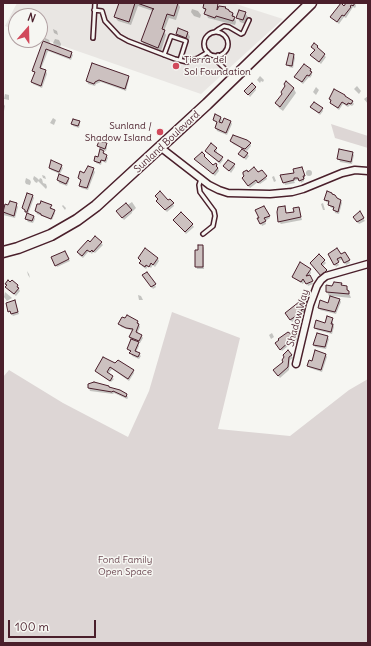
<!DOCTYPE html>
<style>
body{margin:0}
#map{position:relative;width:371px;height:646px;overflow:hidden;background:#f6f6f2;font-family:Delius,sans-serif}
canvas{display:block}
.frame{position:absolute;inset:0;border:4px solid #4a1f2b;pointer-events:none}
.north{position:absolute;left:8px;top:8px;width:40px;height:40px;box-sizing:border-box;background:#f6f6f2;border:1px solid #b1a0a2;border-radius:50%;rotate:20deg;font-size:11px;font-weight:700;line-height:16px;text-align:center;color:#4a1f2b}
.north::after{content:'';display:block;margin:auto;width:14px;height:18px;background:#d1495b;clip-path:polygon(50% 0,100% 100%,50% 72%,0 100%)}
.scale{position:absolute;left:8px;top:620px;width:88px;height:18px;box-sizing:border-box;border:2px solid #4a1f2b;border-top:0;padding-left:5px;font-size:12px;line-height:14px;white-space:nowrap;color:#4a1f2b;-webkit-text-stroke:3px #f6f6f2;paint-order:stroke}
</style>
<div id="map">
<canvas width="371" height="646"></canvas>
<div class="frame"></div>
<div class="north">N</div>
<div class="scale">100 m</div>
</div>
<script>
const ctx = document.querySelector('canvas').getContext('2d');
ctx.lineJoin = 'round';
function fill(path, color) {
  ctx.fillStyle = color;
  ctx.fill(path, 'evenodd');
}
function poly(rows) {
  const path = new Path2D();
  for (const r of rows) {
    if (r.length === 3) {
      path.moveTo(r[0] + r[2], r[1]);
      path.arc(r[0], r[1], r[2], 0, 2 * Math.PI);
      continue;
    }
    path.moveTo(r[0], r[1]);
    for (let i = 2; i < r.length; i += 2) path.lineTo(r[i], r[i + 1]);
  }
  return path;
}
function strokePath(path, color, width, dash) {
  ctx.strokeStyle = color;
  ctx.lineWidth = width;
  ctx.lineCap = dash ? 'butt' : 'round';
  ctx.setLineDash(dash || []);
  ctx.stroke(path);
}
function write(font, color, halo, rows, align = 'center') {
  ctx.font = font + ' Delius,sans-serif';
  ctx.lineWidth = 3;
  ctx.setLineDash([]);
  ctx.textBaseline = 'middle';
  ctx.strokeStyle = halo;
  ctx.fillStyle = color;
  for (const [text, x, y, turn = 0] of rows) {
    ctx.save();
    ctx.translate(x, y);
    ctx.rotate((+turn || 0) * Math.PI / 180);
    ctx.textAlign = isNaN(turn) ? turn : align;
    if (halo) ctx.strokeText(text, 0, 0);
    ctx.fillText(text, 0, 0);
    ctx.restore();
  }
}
fill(poly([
 [17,3,233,3,283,19,201,94,40,38,40,16,16,16,16,30,5,26]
]), '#e9e6e3');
fill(poly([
 [331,124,368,136,368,148,335,138],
 [172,312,240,338,218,429,290,436,349,390,368,379,368,643,3,643,3,377,9,370,63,403,128,437,149,391]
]), '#ddd6d5');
fill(poly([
 [120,3,178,3,180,7,176,20,169,18,164,31,166,35,161,51,144,45,142,41,153,11,138,6,131,25,118,21,115,17],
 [205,3,216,3,219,7,225,8,233,13,236,22,235,25,208,18,204,8],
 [347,3,355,3,356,6,355,8,353,7,346,18,344,17,339,24,331,17],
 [192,9,198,11,201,15,200,18,194,16,191,12],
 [245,13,248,17,245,24,240,22,238,18],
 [53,29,57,31,58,35,54,33],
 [188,33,190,37,188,41,179,38,177,34],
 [45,38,49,40,51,45,56,47,53,43,55,39,59,40,61,44,60,48,71,53,73,55,71,60,48,51,41,69,46,71,47,74,42,88,33,84,32,82,35,73,33,71,45,43,44,40],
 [312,47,317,47,318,50,326,57,321,64,313,57,315,50],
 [290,54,294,55,295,58,293,68,289,67,288,65],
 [305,66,311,70,312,75,310,78,309,77,303,84,295,77],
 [260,76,264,80,263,82,261,81,260,83,257,80],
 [128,77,129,79,126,91,101,82,96,84,95,86,88,84,87,81],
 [286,83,294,89,296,93,283,111,279,108,276,103,283,94,286,86],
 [357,86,361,91,359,94,354,89],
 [255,87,256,90,250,97,245,91],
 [316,87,319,90,316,95,313,92],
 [5,94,9,95,9,100,4,99],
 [368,96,368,104,364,99],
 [346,97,352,101,354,104,352,106,350,105,348,107,343,104,339,110,333,105,330,99],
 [3,103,5,106,4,111,3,111],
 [312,107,322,109,323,111,320,115],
 [221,117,222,120,221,123,231,122,232,124,227,135,217,131,216,128,218,124,214,120],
 [53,118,56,120,54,125,50,123],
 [79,122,80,124,79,128,73,126,72,124],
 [231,141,250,143,251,146,247,151,233,144],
 [106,144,107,147,106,151,102,150,108,158,106,163,102,161,101,165,96,163,95,160,99,158,101,149,98,146],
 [216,148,217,151,216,153,223,160,220,164,206,151],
 [352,153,354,155,352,164,340,162,339,159],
 [240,154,247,154,249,156,246,160],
 [204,156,213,167,217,165,219,171,215,176,196,160],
 [234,165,235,167,231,173,225,166],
 [61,166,63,168,60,174,51,170,50,168],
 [302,168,305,178,304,179,304,181,301,183,300,180,297,180,294,181,295,183,285,185,282,176,295,174],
 [93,169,95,172,88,190,81,188,80,185,82,181,79,178],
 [309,173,3],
 [248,173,258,173,266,177,267,179,260,184,258,182,250,188,244,180],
 [42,175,45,176,46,179,43,178],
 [34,176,37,178,39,180,40,178,42,179,43,183,46,184,47,187,46,189,38,181,37,183,35,182,33,179],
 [274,176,276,181,274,182,272,177],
 [26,178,30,180,31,182,30,185,26,184,25,182],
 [68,179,69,181,67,186,59,183,58,180],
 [28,194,33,196,34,198,28,214,23,208],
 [325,199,337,199,341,201,342,203,339,214,335,213,334,209,330,207,330,203,326,202],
 [132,202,136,208,132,212,132,213,124,220,117,212],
 [168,202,173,204,174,206,167,212,159,204],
 [323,203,325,210,323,210,321,204],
 [16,204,18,207,15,218,3,215,3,211],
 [41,205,51,206,52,210,55,213,52,220,37,214,36,211],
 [63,205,66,208,65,210,62,206],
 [264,207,270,218,265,221,266,224,262,226,259,219,260,218],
 [284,207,286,214,295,212,299,208,302,220,281,224,279,222],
 [181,213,194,227,186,234,174,220],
 [359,213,365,221,359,224,356,220],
 [34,216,35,219,33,223,28,222,26,219],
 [91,243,101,243,103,245,95,253,93,252,92,254,89,251,83,258,79,255,78,252],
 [203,246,204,248,204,269,197,269,196,266,199,251],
 [65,252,70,261,57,267,52,257],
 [345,253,350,263,346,265,343,259,337,262,339,265,336,267,329,254,340,256],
 [319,255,326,263,322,267,327,273,323,277,311,263],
 [139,259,158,259,159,261,155,267,153,265,151,268,148,266,146,269,142,266,141,263,142,262],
 [310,270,311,273,309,276,313,284,308,286,305,280,303,284,295,279,293,277],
 [27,271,29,274,30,278,28,275],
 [145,278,155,285,156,287,153,289],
 [341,283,343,286,347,287,351,298,332,296,340,300,341,302,336,314,320,310,319,308,329,304,331,296,329,296,327,292],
 [6,284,17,286,20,291,16,296,8,290],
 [5,292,12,298,7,301,4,297],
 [138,295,141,296,143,300,139,300],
 [15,301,19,314,13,316,9,311],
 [307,301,308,303,305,312,302,313,303,315,292,322,286,313],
 [332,318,334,327,332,334,317,330,315,327,326,324],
 [138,322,140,327,137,334,141,335,143,338,140,343,137,341,139,346,136,352,141,356,139,359,132,356,131,352,128,349,132,340,130,336,133,331,121,327,120,324],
 [297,330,299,333,296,343,293,342,282,351,278,346],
 [272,333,274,337,271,339,269,335],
 [327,337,329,339,326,349,315,347,314,345],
 [316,352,326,355,327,357,322,372,310,368,308,366,312,362],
 [291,355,293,358,290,360,289,370,280,378,276,373,284,362,283,360],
 [103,358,133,370,134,373,129,381,112,369,108,374,114,379,111,382,98,373],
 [101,384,120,391,127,395,128,398,127,399,114,393,113,394,90,391,89,388,89,385]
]), '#0003');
const building = poly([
 [119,3,135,3,129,22,114,17,119,3],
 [137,3,178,3,174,16,167,14,162,29,165,30,158,48,141,41,153,9,154,9,137,3],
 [204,3,218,3,217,10,219,6,226,7,225,8,229,10,229,11,233,13,232,16,235,17,233,21,216,16,215,18,204,14,206,9,203,8,204,3],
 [341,3,344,6,346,3,355,3,353,6,352,5,350,6,351,7,344,16,342,15,337,22,330,17,341,3],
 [239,10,246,12,243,20,236,18,239,10],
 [178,28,188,32,186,38,176,34,178,28],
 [43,41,72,52,70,58,46,49,40,68,46,70,41,86,31,82,35,72,32,71,43,41],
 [314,43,318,46,317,47,325,54,319,62,310,55,315,50,311,47,314,43],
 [289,53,294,54,292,66,286,65,289,53],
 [92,63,129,76,125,89,99,80,95,82,94,84,86,81,92,63],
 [304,64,311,69,310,71,312,72,309,76,307,75,302,82,294,77,304,64],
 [286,81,294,88,280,107,275,103,282,94,281,92,285,86,284,84,286,81],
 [252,83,256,87,248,95,244,91,252,83],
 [334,89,345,95,345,96,353,101,351,104,348,103,347,105,342,102,338,108,330,103,331,100,329,99,334,89],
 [314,102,323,108,319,113,310,107,314,102],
 [215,114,221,117,219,122,222,123,224,118,231,121,226,133,215,128,217,122,213,120,215,114],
 [73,119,80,121,78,126,71,124,73,119],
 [233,135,247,140,251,143,245,149,242,148,230,141,233,135],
 [99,141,107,143,105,149,97,146,99,141],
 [211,143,217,148,214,151,223,157,219,162,205,151,211,143],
 [100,149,104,151,103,153,107,155,105,161,101,160,100,163,94,161,95,156,98,157,100,149],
 [242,149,248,153,244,158,238,154,242,149],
 [339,149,353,152,351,162,337,159,339,149],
 [202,152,205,155,204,156,213,165,216,163,217,165,216,166,218,168,213,174,194,159,202,152],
 [51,160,62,165,59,172,49,168,51,160],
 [228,160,235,164,229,171,223,166,228,160],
 [88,166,94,168,87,188,79,186,81,180,78,178,80,171,84,173,88,166],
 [254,167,258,172,262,170,267,176,258,183,256,180,248,186,242,178,244,176,243,174,243,172,247,170,248,172,254,167],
 [302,167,305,176,303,176,304,179,299,181,298,178,294,178,294,180,283,183,280,175,294,173,293,169,302,167],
 [59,174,69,178,66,184,57,180,59,174],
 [160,191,168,200,170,199,174,203,165,210,156,201,158,199,155,196,160,191],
 [327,191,332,193,332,194,335,195,337,198,341,200,338,212,333,210,334,207,328,205,329,201,324,200,327,191],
 [27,193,33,195,27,212,25,212,25,210,22,208,27,193],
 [10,201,17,203,14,216,3,212,5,204,8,205,10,201],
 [41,201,52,205,50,208,55,210,51,219,41,215,41,214,35,211,37,204,40,204,41,201],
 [126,203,132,210,122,218,116,211,126,203],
 [264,206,270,216,264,218,266,221,260,224,257,218,259,218,255,210,264,206],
 [285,206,286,213,294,212,293,208,299,207,301,217,278,222,277,212,278,207,285,206],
 [360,211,364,218,357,222,353,217,360,211],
 [181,212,193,224,185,232,173,220,181,212],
 [27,213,34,216,32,221,25,219,27,213],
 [95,236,102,242,93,252,92,250,90,252,87,250,82,256,77,252,88,240,90,242,95,236],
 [198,245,203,245,203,267,195,267,195,250,198,250,198,245],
 [145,248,158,258,153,265,151,263,149,267,146,265,145,267,139,263,141,261,138,258,145,248],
 [337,248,341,254,345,252,350,260,344,263,341,257,337,259,339,262,334,265,328,254,337,248],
 [65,251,69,259,55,266,51,257,65,251],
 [319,254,325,260,321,264,327,270,321,276,310,263,319,254],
 [300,262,311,269,306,276,310,275,313,281,306,284,303,279,301,282,292,277,300,262],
 [147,272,156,284,151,287,142,275,147,272],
 [8,280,10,282,12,280,18,285,17,287,19,288,14,294,5,287,7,285,5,284,8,280],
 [334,282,342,283,341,285,347,286,347,290,349,291,349,294,326,292,326,285,332,286,334,282],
 [330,296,340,299,335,312,318,308,320,300,328,303,330,296],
 [301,297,307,300,304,309,301,310,302,312,290,320,285,313,299,302,301,297],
 [15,300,18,312,11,314,10,311,8,312,6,303,15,300],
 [127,315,138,321,137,323,139,324,136,332,142,335,139,341,129,337,133,329,126,328,118,324,122,317,125,318,127,315],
 [327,316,333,318,331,324,333,324,331,332,314,328,316,320,325,323,327,316],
 [293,328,298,329,295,341,291,340,280,350,275,343,279,340,278,339,288,332,291,334,293,328],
 [317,333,328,336,325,347,313,345,317,333],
 [131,339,139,342,135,351,140,353,138,357,129,353,131,351,127,349,131,339],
 [288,350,292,355,289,357,288,367,278,376,273,370,283,362,282,360,284,357,283,355,288,350],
 [315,350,326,354,321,370,307,366,309,360,312,361,315,350],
 [103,357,115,363,118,360,134,370,128,379,110,367,107,372,113,376,110,381,95,371,103,357],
 [94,382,109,386,109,387,120,390,127,394,126,397,113,391,112,392,88,388,88,384,94,382]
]);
fill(building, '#ccc1c0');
strokePath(building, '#4a1f2b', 1);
const lane = poly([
 [94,10,102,11,105,21,119,36,128,41,175,59,187,62,198,58,208,52],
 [215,32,219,29,224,26,229,27,241,34,243,33,249,20],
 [216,44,12],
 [93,38,95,3],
 [164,55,171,36,186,41,180,60],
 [218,55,218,62,233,77],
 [201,179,199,185,200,192,214,211,215,216,213,226,203,234]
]);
const street = poly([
 [160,147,209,185,219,190,228,193,270,194,292,192,303,189,342,173,355,170,368,171],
 [296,364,310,305,317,286,321,280,326,276,368,264]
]);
const primary = poly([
 [3,252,18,248,51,235,77,220,96,206,207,104,311,3]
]);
strokePath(lane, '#4a1f2b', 6);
strokePath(street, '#4a1f2b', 9);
strokePath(primary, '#4a1f2b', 13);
strokePath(lane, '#f6f6f2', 3);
strokePath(street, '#f6f6f2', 6);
strokePath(primary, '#f6f6f2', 10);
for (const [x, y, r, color] of [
 [176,66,4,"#d1495b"],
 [160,132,4,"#d1495b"]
]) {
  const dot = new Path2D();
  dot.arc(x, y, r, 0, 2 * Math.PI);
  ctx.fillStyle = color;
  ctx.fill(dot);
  strokePath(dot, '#f6f6f2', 1.5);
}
write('10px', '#4a1f2b', '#f6f6f2', [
 ["Tierra del",184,60],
 ["Sol Foundation",184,72],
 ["Sunland /",152,126,"right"],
 ["Shadow Island",152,138,"right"]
], 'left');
write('10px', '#4a1f2b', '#f6f6f2', [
 ["Sunland Boulevard",167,142,-43],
 ["Shadow Way",298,318,-75]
]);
write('10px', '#6f4d56', '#f6f6f2', [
 ["Fond Family",125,560],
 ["Open Space",125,572]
]);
</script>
